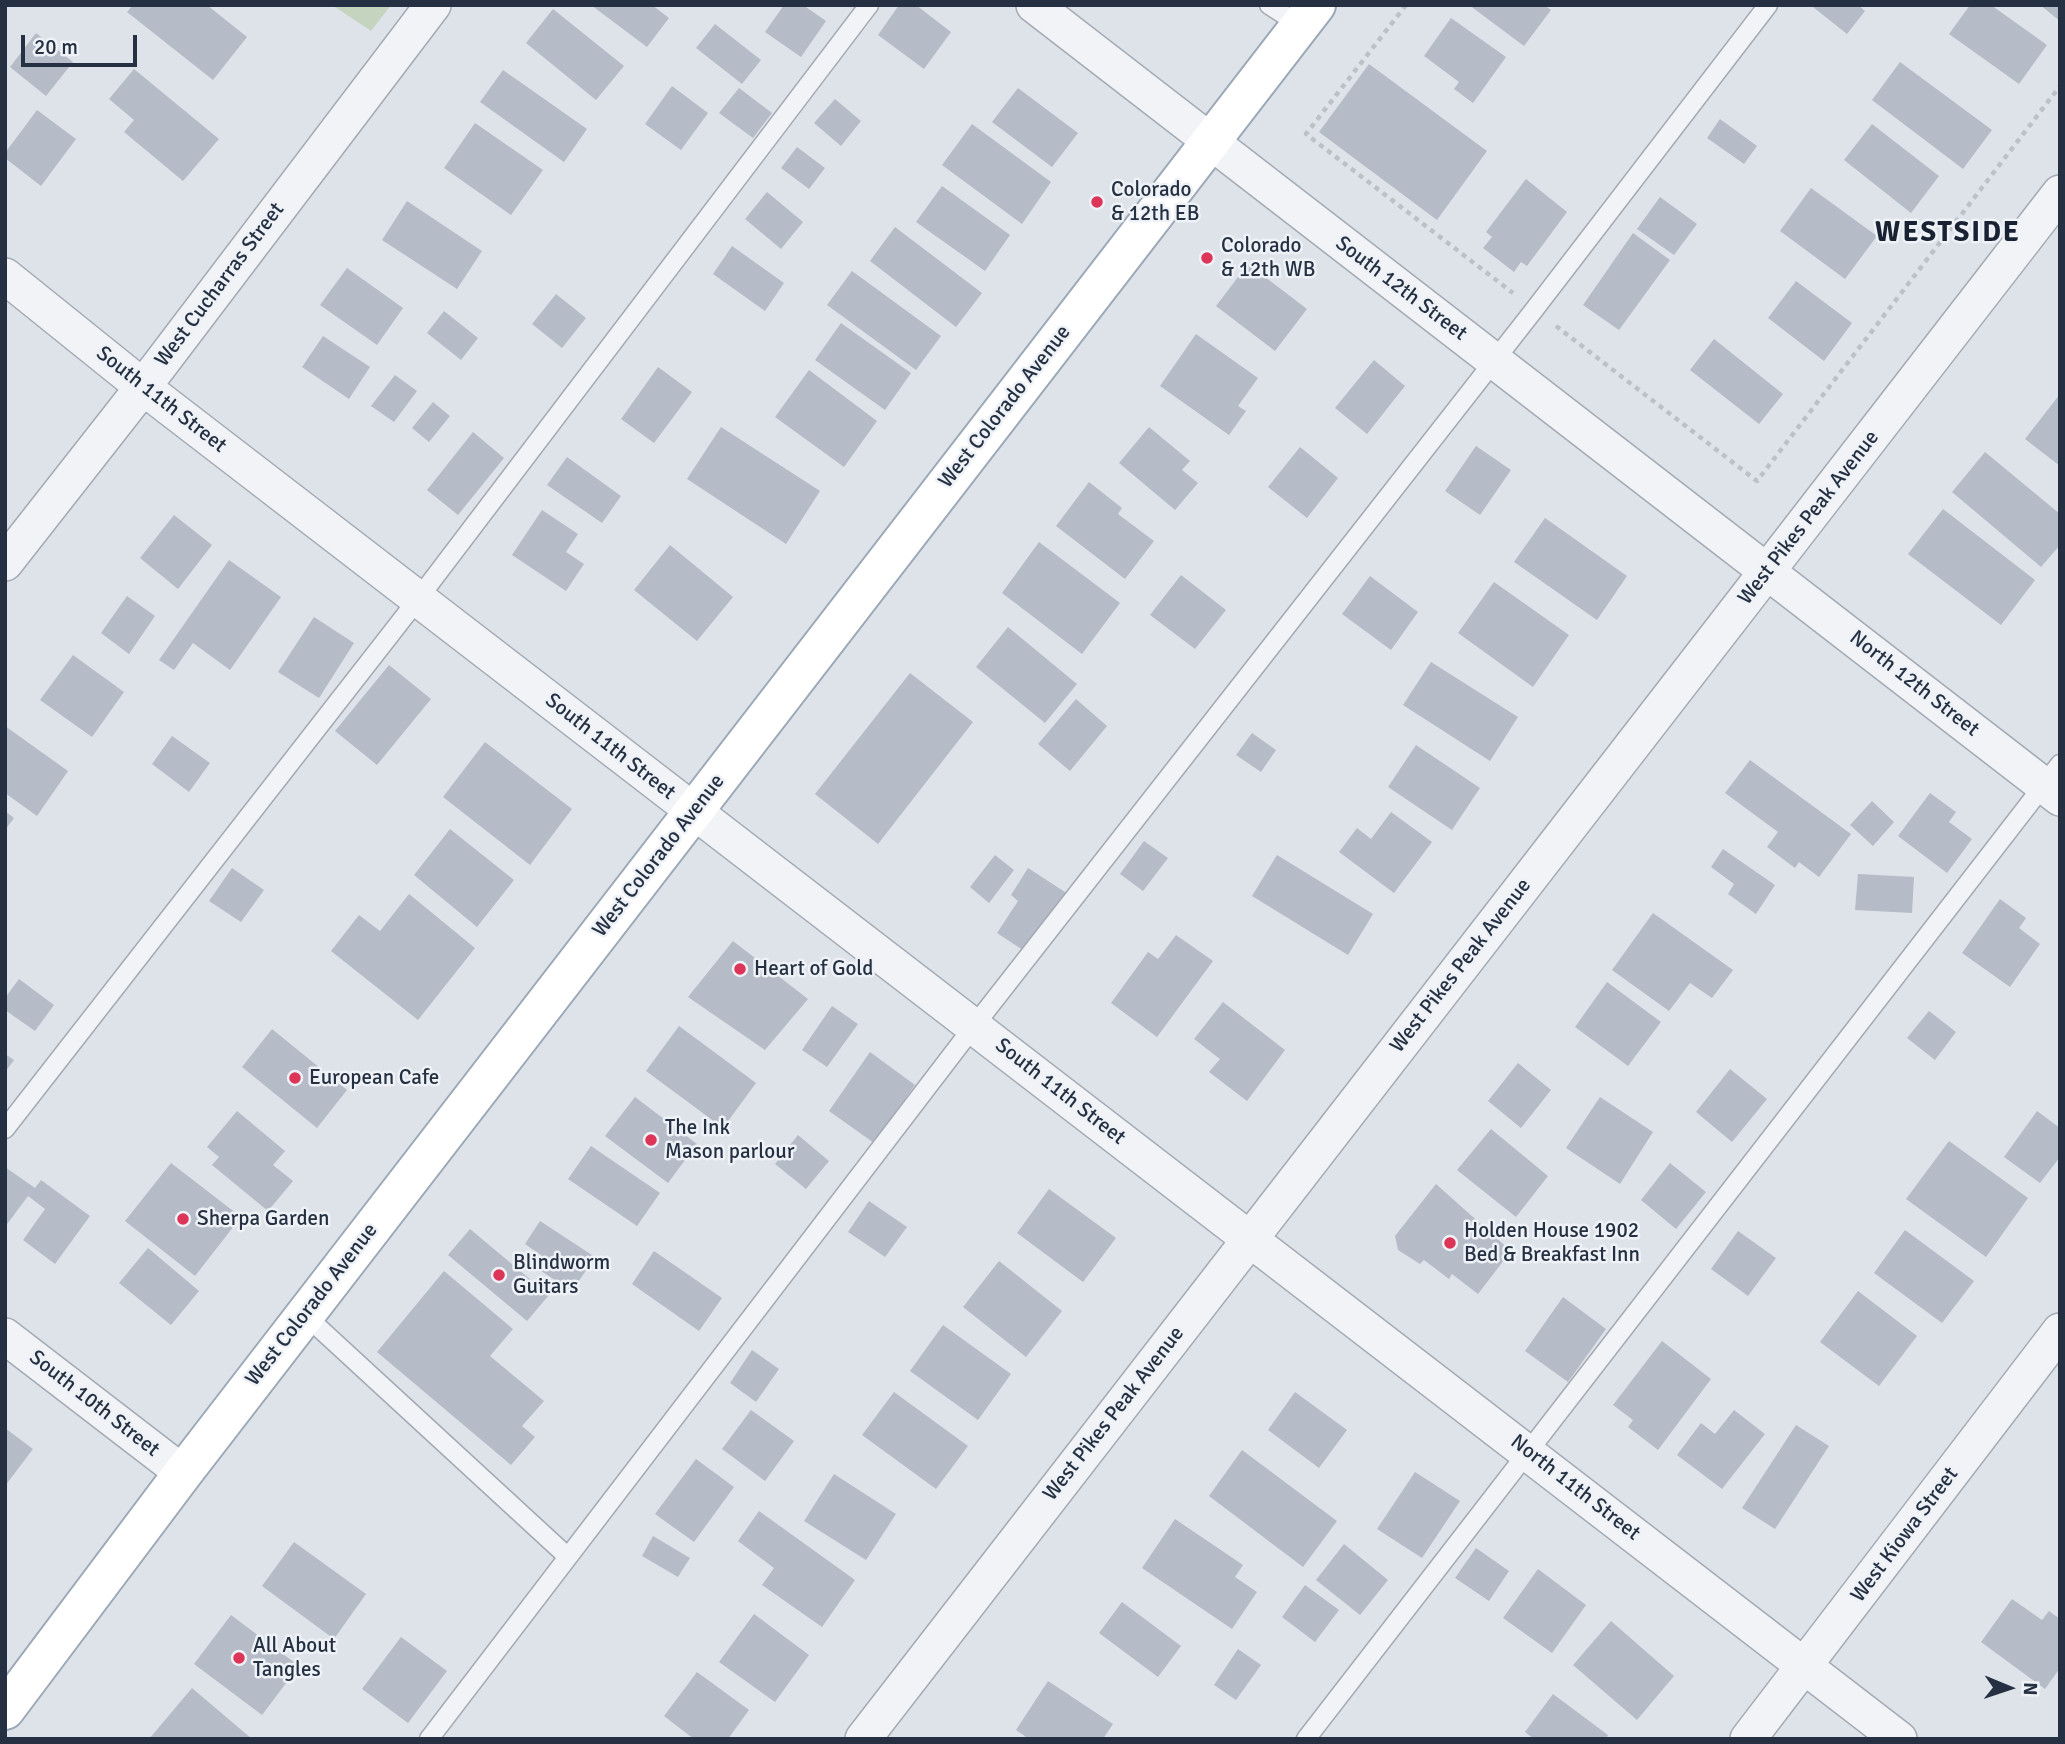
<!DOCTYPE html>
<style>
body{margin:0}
#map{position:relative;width:2065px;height:1744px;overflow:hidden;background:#dee3e9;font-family:Signika,sans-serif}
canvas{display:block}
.frame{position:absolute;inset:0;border:7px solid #253142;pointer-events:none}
.north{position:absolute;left:1974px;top:1653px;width:70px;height:70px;-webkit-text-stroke:5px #eef2f7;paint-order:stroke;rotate:92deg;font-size:19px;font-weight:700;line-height:28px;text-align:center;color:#253142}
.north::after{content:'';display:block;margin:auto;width:24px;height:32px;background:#253142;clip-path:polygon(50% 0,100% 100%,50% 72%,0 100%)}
.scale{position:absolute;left:21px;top:35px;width:116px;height:32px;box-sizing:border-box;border:4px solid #253142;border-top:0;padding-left:9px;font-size:21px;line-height:24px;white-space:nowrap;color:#253142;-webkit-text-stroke:5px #eef2f7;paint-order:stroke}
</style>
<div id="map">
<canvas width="2065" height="1744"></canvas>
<div class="frame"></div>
<div class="north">N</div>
<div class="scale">20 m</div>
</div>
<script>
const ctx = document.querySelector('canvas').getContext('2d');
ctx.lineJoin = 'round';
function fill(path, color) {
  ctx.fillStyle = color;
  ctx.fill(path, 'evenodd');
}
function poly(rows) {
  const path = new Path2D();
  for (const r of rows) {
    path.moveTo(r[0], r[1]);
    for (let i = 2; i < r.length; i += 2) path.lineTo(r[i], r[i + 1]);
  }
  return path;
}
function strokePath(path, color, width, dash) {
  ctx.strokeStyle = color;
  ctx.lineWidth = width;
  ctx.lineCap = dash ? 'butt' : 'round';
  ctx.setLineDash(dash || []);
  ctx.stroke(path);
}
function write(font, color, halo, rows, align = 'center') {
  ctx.font = font + ' Signika,sans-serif';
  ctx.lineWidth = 5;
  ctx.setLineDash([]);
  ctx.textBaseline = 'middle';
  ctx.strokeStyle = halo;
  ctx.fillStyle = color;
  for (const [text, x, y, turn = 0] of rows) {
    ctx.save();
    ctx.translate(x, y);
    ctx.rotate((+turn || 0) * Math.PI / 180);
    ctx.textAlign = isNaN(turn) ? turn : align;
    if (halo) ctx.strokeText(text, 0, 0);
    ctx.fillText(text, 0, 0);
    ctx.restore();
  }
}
fill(poly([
 [332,5,391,5,371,31]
]), '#c5d4be');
fill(poly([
 [133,5,207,5,247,37,213,80,127,12],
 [591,5,652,5,669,18,647,47],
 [784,5,803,5,826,21,801,57,765,32],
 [899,5,916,5,951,32,924,69,878,35],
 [1469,5,1544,5,1551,10,1524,46],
 [1814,5,1858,5,1865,11,1847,34,1813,7],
 [1970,5,1991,5,2047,45,2019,84,1949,34],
 [2040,5,2060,5,2060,21],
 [553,9,624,66,596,100,526,43],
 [1451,18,1506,57,1473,103,1454,89,1459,82,1424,56],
 [715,24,761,60,742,84,696,48],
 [36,33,73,62,46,96,10,67],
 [1900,62,1992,130,1963,169,1872,100],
 [1369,64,1487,151,1437,220,1319,132],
 [134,69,219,139,183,181,124,132,134,120,109,99],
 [503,70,587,129,564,162,480,102],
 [672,86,708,113,681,150,645,124],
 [739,88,772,113,753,138,719,113],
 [1018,88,1078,133,1052,167,992,122],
 [835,99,861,121,841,146,814,123],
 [37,110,76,139,41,186,5,158,5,153],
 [1720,119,1757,146,1744,164,1707,138],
 [475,123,543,170,511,215,444,168],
 [972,124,1051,182,1022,224,942,165],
 [1872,124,1939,176,1911,213,1844,160],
 [797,147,825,168,809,189,781,168],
 [1526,179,1567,212,1527,266,1521,262,1514,272,1483,248,1492,237,1486,232],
 [942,186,1010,235,985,271,916,222],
 [1811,188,1877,236,1845,279,1780,231],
 [767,192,803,222,781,249,745,219],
 [1660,197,1697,224,1674,255,1637,229],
 [407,201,482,251,457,289,382,240],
 [895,227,982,293,956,327,870,261],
 [1633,233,1670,260,1619,330,1583,305],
 [732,246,784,283,765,311,713,274],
 [1248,264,1307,309,1275,351,1216,306],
 [347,268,403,308,377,345,320,305],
 [852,271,941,336,916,370,827,305],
 [1796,281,1852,323,1824,361,1768,318],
 [556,294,586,318,562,348,532,324],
 [444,311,478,338,461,360,427,333],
 [841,323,911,373,885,410,815,360],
 [1196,334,1258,378,1238,406,1246,411,1229,435,1160,386],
 [323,336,370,367,349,399,302,367],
 [1714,339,1783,394,1759,424,1690,370],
 [1374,360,1405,386,1367,434,1335,408],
 [658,367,692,392,654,443,621,419],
 [809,370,877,421,844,467,775,417],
 [395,375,417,391,394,422,371,406],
 [2060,394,2060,466,2025,439],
 [433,402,450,416,429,442,412,428],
 [721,427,820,491,786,544,687,479],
 [1149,427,1190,461,1182,470,1198,483,1175,510,1119,463],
 [473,432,504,458,458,515,427,490],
 [1476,446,1511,470,1480,515,1445,491],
 [1300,447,1338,478,1307,518,1268,487],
 [1985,452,2060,514,2060,545,2041,567,1952,492],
 [567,457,621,496,602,523,547,485],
 [1089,482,1122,508,1118,514,1154,541,1125,579,1056,526],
 [1943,509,2035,580,2001,625,1908,554],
 [542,510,578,534,566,552,584,564,566,591,512,555],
 [174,515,212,545,178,589,140,558],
 [1545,518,1627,576,1597,620,1514,562],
 [1039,542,1120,603,1082,654,1002,593],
 [670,545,733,597,697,641,634,590],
 [229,560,281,597,230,670,193,643,174,670,159,660],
 [1181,575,1226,610,1195,649,1150,615],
 [1370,576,1418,612,1391,650,1342,614],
 [1494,582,1569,635,1533,687,1458,633],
 [127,596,155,616,129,654,101,633],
 [314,617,354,643,319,698,278,672],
 [1008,627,1077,684,1045,723,976,667],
 [73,655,124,692,92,737,40,700],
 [1431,662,1518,717,1490,761,1403,705],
 [389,665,431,699,377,765,335,731],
 [910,673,973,722,878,844,815,794],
 [1076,699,1107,726,1070,771,1038,744],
 [5,726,68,771,37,816,5,793],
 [1252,733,1276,750,1261,772,1236,755],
 [172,736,210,763,189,792,152,764],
 [485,742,572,809,530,865,443,797],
 [1416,745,1480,788,1452,830,1388,787],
 [1750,760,1851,834,1819,877,1799,862,1795,868,1767,847,1778,832,1725,793],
 [1930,793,1956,812,1949,822,1972,839,1947,873,1898,836],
 [1872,801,1894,822,1873,846,1850,825],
 [5,811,14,818,5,830],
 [1391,812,1432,842,1394,893,1339,852,1357,828,1371,839],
 [450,829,514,880,477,927,414,875],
 [1144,841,1168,858,1143,891,1120,874],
 [1723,849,1775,885,1756,914,1728,894,1734,884,1711,867],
 [995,855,1014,870,989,903,970,887],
 [1277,855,1373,914,1348,955,1252,896],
 [232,868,264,890,241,922,209,901],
 [1028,868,1068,894,1029,954,997,933,1018,901,1011,895],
 [1858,874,1914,877,1912,913,1855,910],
 [409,894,475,948,418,1020,331,951,359,915,380,931],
 [2000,899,2026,918,2019,928,2040,944,2010,987,1962,953],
 [1653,913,1733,970,1712,998,1690,983,1669,1011,1612,970],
 [1176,935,1213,961,1157,1037,1111,1003,1148,952,1158,959],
 [733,941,808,999,765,1050,688,997],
 [19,979,54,1005,35,1031,5,1010,5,998],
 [1607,982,1661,1022,1628,1066,1575,1027],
 [1223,1002,1285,1050,1247,1101,1209,1072,1220,1059,1194,1039],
 [832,1006,858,1024,827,1067,802,1050],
 [1929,1011,1956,1032,1935,1060,1907,1038],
 [679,1026,756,1083,723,1128,646,1071],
 [272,1029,347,1090,317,1128,242,1067],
 [870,1052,915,1085,874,1143,829,1111],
 [5,1054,14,1060,5,1072],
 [1518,1063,1551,1090,1521,1128,1488,1101],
 [1730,1069,1767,1099,1732,1142,1696,1112],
 [635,1097,697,1144,668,1183,605,1136],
 [1600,1097,1653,1132,1620,1184,1566,1148],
 [237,1111,285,1151,273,1165,293,1181,268,1211,212,1165,219,1157,207,1147],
 [2037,1111,2060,1128,2060,1157,2040,1183,2004,1157],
 [1491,1129,1548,1176,1516,1217,1457,1170],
 [798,1135,829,1161,806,1189,775,1164],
 [1949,1141,2028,1198,1986,1257,1906,1199],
 [591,1146,660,1193,637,1226,568,1179],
 [171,1163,241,1217,195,1276,125,1221],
 [1670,1163,1706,1192,1676,1229,1641,1200],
 [5,1167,35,1188,41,1180,90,1216,55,1264,23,1240,45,1209,28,1196,5,1227],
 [1436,1184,1511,1251,1478,1294,1452,1274,1449,1279,1424,1260,1420,1264,1398,1250,1395,1236],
 [1049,1189,1116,1238,1083,1282,1017,1233],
 [869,1201,907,1227,885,1257,848,1232],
 [540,1221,595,1257,572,1291,538,1269,545,1258,525,1244],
 [470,1229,549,1295,527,1321,448,1255],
 [1905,1230,1974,1281,1942,1323,1874,1273],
 [1738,1231,1776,1258,1748,1296,1711,1269],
 [148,1248,199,1291,171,1325,119,1283],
 [654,1251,722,1298,699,1331,632,1284],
 [999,1261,1062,1311,1026,1357,963,1307],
 [444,1271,513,1329,490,1356,544,1401,522,1426,535,1437,511,1465,377,1352],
 [1858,1291,1917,1336,1879,1386,1820,1342],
 [1563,1297,1606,1329,1568,1382,1525,1351],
 [943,1325,1011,1374,978,1420,910,1371],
 [1662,1341,1711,1379,1658,1450,1628,1427,1633,1420,1613,1405],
 [752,1350,779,1369,756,1402,730,1383],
 [894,1392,968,1446,936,1489,862,1435],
 [1295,1392,1347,1430,1319,1468,1268,1430],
 [751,1410,794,1441,765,1481,722,1449],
 [1734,1410,1765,1434,1722,1489,1677,1455,1701,1423,1715,1434],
 [1796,1425,1829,1446,1775,1529,1742,1508],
 [5,1428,33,1449,5,1486],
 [1242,1450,1337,1521,1303,1567,1209,1496],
 [696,1459,734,1487,694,1542,655,1514],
 [1415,1472,1460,1501,1422,1558,1377,1529],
 [834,1474,896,1514,866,1560,804,1521],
 [759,1511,855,1580,822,1627,762,1585,774,1568,738,1541],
 [1175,1519,1243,1565,1235,1577,1257,1592,1232,1629,1142,1568],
 [653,1536,690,1558,678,1577,642,1556],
 [294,1542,366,1594,334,1639,262,1586],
 [1344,1544,1388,1580,1360,1615,1316,1580],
 [1476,1548,1509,1571,1489,1601,1455,1578],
 [1538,1569,1586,1605,1552,1653,1503,1618],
 [1305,1585,1339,1610,1315,1642,1282,1617],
 [2012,1599,2042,1620,2049,1611,2060,1619,2060,1668,2045,1689,1981,1642],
 [1122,1602,1181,1646,1158,1677,1099,1633],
 [754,1614,809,1655,775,1702,719,1662],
 [231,1615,299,1666,262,1715,194,1664],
 [1611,1621,1674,1676,1637,1720,1573,1665],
 [401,1637,447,1671,408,1723,362,1689],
 [1238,1649,1261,1665,1236,1700,1214,1685],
 [697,1672,749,1710,728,1739,694,1739,664,1716],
 [1048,1681,1113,1724,1103,1739,1029,1739,1016,1730],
 [192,1688,252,1739,149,1739],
 [1553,1694,1608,1735,1606,1739,1534,1739,1525,1732]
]), '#b5bcc7');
const service = poly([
 [1269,5,1300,25],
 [5,1129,418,599,869,5],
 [305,1315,568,1557],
 [429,1739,974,1026,1534,310,1768,5],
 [1306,1739,2060,764]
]);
const minor = poly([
 [1034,5,2060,798],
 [5,276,143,387,1899,1739],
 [5,563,143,387,433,5],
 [5,1336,183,1473],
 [863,1739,2060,193],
 [1748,1739,2060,1331]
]);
const primary = poly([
 [5,1710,183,1473,1316,5]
]);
strokePath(service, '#a3aab4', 21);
strokePath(minor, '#a3aab4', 38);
strokePath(primary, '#9ca8b6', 42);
strokePath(poly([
 [1406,5,1306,134,1513,293],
 [1556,326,1757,481,2060,86]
]), '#bcc1c8', 4.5, [5, 5]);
strokePath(service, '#f1f3f7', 18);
strokePath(minor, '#f1f3f7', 35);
strokePath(primary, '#fff', 38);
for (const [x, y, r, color] of [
 [1097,202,7,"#dc3558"],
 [1207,258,7,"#dc3558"],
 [740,969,7,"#dc3558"],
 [295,1078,7,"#dc3558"],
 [651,1140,7,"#dc3558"],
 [183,1219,7,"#dc3558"],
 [1450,1243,7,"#dc3558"],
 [499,1275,7,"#dc3558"],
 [239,1658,7,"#dc3558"]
]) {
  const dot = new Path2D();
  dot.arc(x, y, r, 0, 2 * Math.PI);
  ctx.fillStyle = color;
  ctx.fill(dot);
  strokePath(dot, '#eef2f7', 2.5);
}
write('21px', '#253142', '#eef2f7', [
 ["Colorado",1111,190],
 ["& 12th EB",1111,214],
 ["Colorado",1221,246],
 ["& 12th WB",1221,270],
 ["Heart of Gold",754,969],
 ["European Cafe",309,1078],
 ["The Ink",665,1128],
 ["Mason parlour",665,1152],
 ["Sherpa Garden",197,1219],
 ["Holden House 1902",1464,1231],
 ["Bed & Breakfast Inn",1464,1255],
 ["Blindworm",513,1263],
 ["Guitars",513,1287],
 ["All About",253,1646],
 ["Tangles",253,1670]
], 'left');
write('21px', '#253142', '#eef2f7', [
 ["West Cucharras Street",220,285,-53],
 ["South 12th Street",1401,289,37],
 ["South 11th Street",161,400,38],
 ["West Colorado Avenue",1005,407,-52],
 ["West Pikes Peak Avenue",1809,518,-52],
 ["North 12th Street",1914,684,38],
 ["South 11th Street",610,747,38],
 ["West Colorado Avenue",659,856,-52],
 ["West Pikes Peak Avenue",1461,966,-52],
 ["South 11th Street",1060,1092,38],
 ["West Colorado Avenue",312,1305,-52],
 ["South 10th Street",94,1404,38],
 ["West Pikes Peak Avenue",1114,1414,-52],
 ["North 11th Street",1575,1488,38],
 ["West Kiowa Street",1905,1535,-53]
]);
ctx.letterSpacing = '2px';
write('bold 28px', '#182232', '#eef2f7', [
 ["WESTSIDE",1948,234]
]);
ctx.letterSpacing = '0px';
</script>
